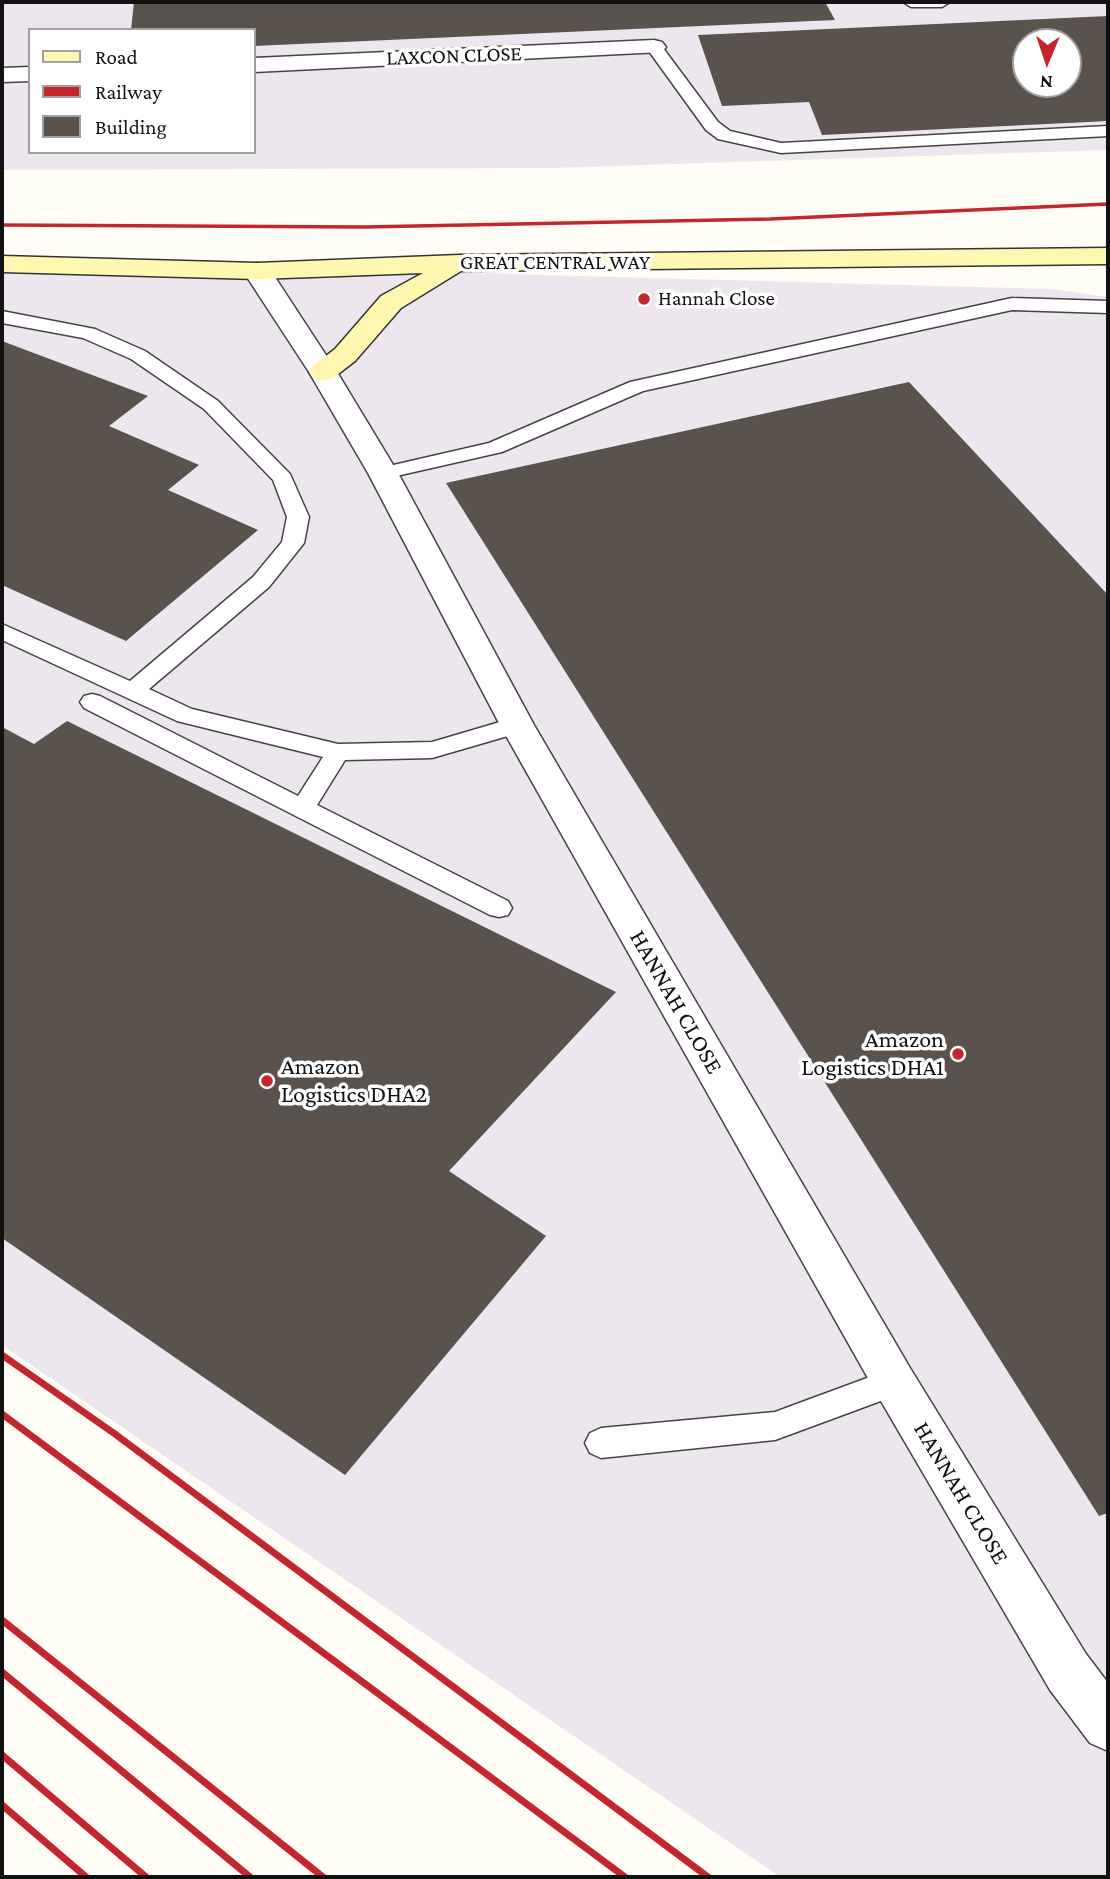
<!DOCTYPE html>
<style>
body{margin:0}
#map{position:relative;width:1110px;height:1879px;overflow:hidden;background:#fffdf5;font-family:"Crimson Pro",serif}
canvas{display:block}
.frame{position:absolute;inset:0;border:4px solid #111;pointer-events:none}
.legend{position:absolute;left:28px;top:28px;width:228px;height:126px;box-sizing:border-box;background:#fff;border:2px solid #a0a0a0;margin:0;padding:9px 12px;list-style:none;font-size:21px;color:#111}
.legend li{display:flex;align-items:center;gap:14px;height:35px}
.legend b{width:35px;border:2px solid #a0a0a0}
.north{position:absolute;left:1012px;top:28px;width:70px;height:70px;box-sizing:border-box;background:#fff;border:2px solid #a0a0a0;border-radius:50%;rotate:182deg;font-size:19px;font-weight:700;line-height:28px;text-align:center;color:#111}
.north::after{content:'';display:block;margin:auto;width:24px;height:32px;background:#c4262e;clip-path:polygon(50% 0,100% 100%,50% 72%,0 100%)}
</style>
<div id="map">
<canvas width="1110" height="1879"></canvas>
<div class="frame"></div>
<ul class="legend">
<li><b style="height:9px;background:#fff6b0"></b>Road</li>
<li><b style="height:9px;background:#c4262e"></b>Railway</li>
<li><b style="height:19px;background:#5a524d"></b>Building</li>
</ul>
<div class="north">N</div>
</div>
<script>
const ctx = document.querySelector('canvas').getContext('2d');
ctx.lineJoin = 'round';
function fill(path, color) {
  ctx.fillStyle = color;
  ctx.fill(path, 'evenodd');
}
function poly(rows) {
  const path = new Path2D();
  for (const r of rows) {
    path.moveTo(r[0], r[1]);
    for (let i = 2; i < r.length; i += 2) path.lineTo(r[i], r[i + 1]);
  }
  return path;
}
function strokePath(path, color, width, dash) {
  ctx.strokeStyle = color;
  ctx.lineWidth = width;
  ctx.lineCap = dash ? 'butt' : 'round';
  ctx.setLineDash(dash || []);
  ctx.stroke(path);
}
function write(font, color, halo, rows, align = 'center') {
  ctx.font = font + ' "Crimson Pro",serif';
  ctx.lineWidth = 7;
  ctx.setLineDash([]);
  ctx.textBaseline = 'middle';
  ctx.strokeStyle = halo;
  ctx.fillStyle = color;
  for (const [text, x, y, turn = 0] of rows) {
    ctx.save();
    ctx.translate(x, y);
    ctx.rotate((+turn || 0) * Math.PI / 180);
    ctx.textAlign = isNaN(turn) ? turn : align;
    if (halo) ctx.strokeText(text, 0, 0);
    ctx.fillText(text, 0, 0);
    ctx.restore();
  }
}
fill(poly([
 [2,2,1108,2,1108,150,551,168,2,170],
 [30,30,254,30,254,152,30,152],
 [1026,42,1068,42,1068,84,1026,84],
 [2,260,1051,289,1108,297,1108,1877,780,1877,2,1345]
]), '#eee6ef');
fill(poly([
 [134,2,825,2,835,20,254,46,254,30,131,30],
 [1108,16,1108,121,822,135,809,102,722,106,698,35],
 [1026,42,1068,42,1068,84,1026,84],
 [2,341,148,396,109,426,199,465,168,490,258,530,126,641,2,585],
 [909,382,1108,595,1108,1513,1099,1516,446,483],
 [67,721,616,992,449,1171,546,1236,345,1475,2,1238,2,727,34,744]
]), '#5a524d');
const lane = poly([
 [903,2,950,2,942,7,911,7,903,2],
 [654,42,660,44,718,122,730,131,781,143,1108,126,1108,136,781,153,718,139,706,130,646,47,654,42],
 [1012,298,1108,301,1108,313,1012,310,643,391,502,452,383,479,376,477,373,473,376,469,489,443,630,382,1012,298],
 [2,311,95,329,145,351,218,401,290,474,309,517,304,543,269,587,149,689,192,709,338,744,432,742,517,717,525,719,529,725,525,731,432,758,345,760,317,805,508,901,512,908,508,915,499,917,490,915,84,708,80,702,84,696,92,694,100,696,298,796,323,757,177,721,2,640,2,624,130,681,253,577,282,542,287,517,273,480,204,409,131,359,83,338,2,323,2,311],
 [894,1368,905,1372,910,1382,905,1392,775,1440,601,1458,590,1453,585,1443,590,1433,601,1428,775,1412,894,1368]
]);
const street = poly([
 [654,40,662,42,666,47,662,52,254,72,254,58,654,40],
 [30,67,30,81,2,82,2,68,30,67],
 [257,263,267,265,271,271,337,372,398,473,534,725,910,1368,1086,1654,1108,1683,1108,1751,1090,1743,1050,1690,878,1396,500,725,368,473,309,372,243,271,247,265,257,263]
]);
const secondary = poly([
 [1108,248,1108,264,461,271,401,308,355,361,333,378,323,381,313,378,309,372,313,366,335,349,381,296,423,273,257,279,2,272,2,256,257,263,459,255,1108,248]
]);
strokePath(lane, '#444', 3);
strokePath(street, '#444', 3);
strokePath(secondary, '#333', 3);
fill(lane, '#fff');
fill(street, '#fff');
fill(secondary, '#fff6b0');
strokePath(poly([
 [2,225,364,227,770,219,1108,204]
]), '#c4262e', 3.5);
strokePath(poly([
 [2,1355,115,1434,708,1877],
 [2,1414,625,1877],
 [2,1620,323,1877],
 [2,1672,250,1877],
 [2,1755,146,1877],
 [2,1805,86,1877]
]), '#c4262e', 7);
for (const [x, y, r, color] of [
 [644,299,7,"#c4262e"],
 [958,1054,7,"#c4262e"],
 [267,1081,7,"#c4262e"]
]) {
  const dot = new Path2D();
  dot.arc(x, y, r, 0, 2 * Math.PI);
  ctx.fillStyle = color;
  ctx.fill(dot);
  strokePath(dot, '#fff', 2.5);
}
write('21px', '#111', '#fff', [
 ["LAXCON CLOSE",454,56,-2],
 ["GREAT CENTRAL WAY",555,263]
]);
write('21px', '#111', '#fff', [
 ["Hannah Close",658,299]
], 'left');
write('24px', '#111', '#fff', [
 ["HANNAH CLOSE",676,1002,60],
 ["HANNAH CLOSE",961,1493,59]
]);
write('24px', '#111', '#fff', [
 ["Amazon",944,1040],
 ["Logistics DHA1",944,1068],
 ["Amazon",281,1067,"left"],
 ["Logistics DHA2",281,1095,"left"]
], 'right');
</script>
